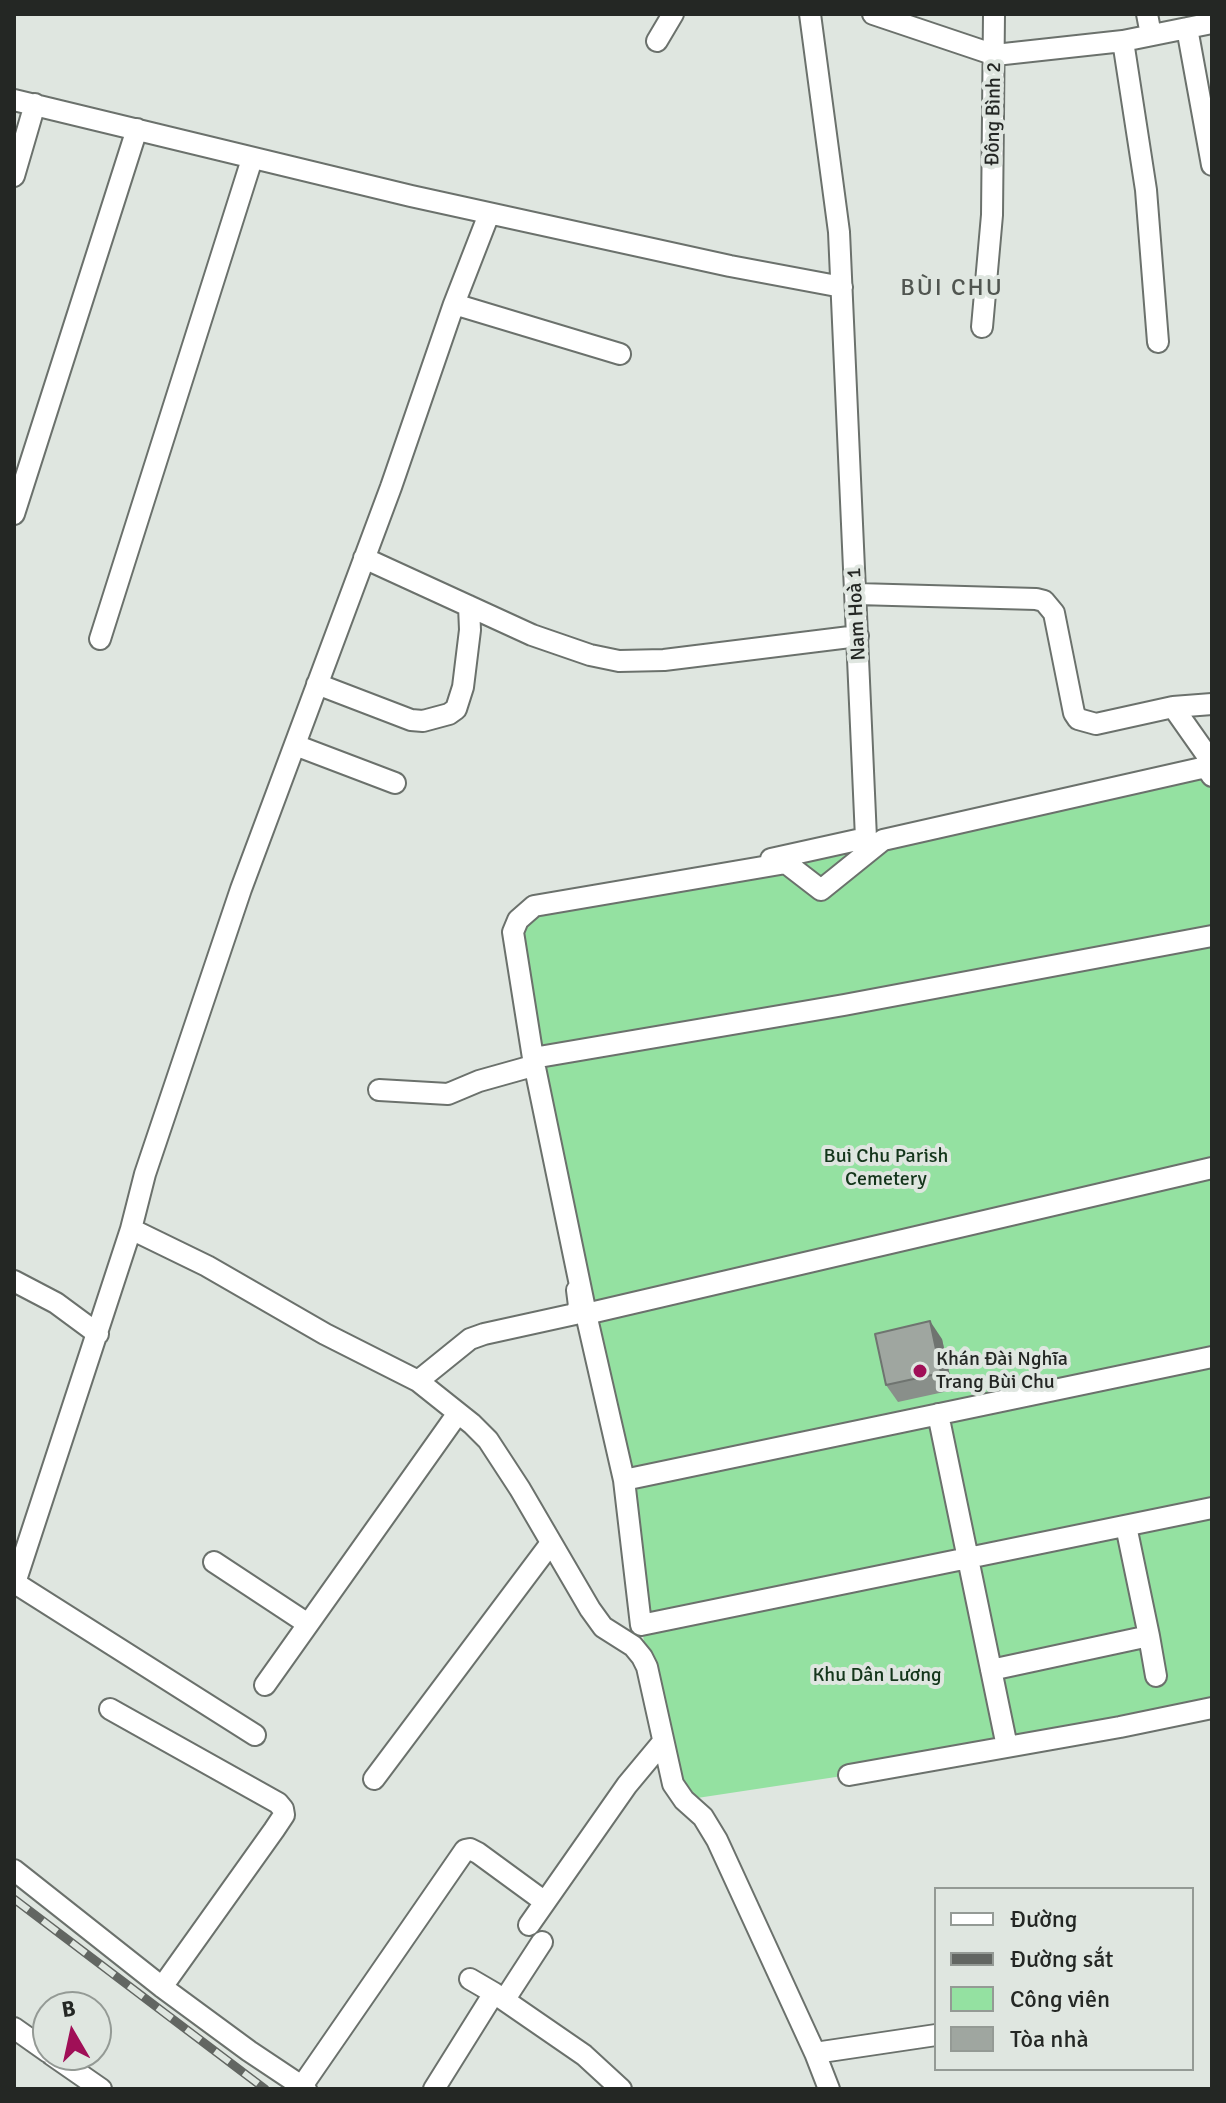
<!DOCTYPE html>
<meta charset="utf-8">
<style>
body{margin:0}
#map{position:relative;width:1226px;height:2103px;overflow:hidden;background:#dfe6e0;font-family:Signika,sans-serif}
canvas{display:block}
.frame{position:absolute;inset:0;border:16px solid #242724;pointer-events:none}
.legend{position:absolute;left:934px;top:1887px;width:260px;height:184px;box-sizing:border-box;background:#dfe6e0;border:2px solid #949a95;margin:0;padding:10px 14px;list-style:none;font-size:24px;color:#242724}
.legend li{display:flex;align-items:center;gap:16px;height:40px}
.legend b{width:40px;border:2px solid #949a95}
.north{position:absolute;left:32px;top:1991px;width:80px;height:80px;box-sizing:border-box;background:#dfe6e0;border:2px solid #949a95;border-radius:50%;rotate:351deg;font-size:22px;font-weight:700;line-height:32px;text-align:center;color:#242724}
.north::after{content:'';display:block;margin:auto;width:28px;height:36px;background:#a00f57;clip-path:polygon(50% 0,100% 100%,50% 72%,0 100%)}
</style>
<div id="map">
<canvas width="1226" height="2103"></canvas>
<div class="frame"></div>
<ul class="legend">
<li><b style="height:10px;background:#fff"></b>Đường</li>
<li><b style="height:10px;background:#626662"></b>Đường sắt</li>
<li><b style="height:22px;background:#94e1a1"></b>Công viên</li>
<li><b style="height:22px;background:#9fa6a0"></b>Tòa nhà</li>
</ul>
<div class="north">B</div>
</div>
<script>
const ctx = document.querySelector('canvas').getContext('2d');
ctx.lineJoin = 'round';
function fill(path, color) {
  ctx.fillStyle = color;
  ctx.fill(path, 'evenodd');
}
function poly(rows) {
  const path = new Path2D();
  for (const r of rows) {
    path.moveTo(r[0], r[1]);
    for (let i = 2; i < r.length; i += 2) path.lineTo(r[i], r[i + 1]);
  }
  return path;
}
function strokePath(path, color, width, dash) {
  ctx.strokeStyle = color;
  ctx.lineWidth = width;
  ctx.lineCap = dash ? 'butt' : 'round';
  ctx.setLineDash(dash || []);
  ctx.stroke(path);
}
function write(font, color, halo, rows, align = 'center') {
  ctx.font = font + ' Signika,sans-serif';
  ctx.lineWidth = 8;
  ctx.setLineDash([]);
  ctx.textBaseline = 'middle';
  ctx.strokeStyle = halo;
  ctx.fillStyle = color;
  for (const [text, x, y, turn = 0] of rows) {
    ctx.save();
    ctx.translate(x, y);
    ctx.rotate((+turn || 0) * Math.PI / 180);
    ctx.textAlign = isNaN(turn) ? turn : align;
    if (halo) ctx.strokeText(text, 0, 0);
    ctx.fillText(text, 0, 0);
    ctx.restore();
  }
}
fill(poly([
 [1212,762,1212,1705,849,1775,684,1800,647,1667,623,1473,508,930,532,902,816,849]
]), '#94e1a1');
const minor = poly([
 [873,14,995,55,1123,41,1146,190,1158,342],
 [1147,14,1151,35],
 [1187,28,1212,165],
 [657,41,673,14],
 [1123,41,1212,23],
 [14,100,411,196,730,266,842,287],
 [14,176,35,104],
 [489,214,454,304,391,487,241,889,145,1174,131,1229,207,1266,325,1334,418,1381,472,1424,488,1440,520,1489,590,1609,603,1627,633,1646,642,1657,647,1667,673,1784,684,1800,703,1817,717,1840,815,2053,829,2089],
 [454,304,620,354],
 [982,327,992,215,994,14],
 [14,514,137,129],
 [364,558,532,635,590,655,619,661,664,660,858,636],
 [857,594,1036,599,1044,601,1054,613,1074,713,1078,719,1096,724,1173,707,1211,761],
 [100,639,252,159],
 [317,684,411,720,423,721,449,714,456,709,463,687,470,630,469,606],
 [1173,707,1212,704],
 [295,745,395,783],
 [1212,776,1206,767,883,840,821,890,786,863,534,906,518,920,513,932,533,1058,586,1314,1212,1168],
 [771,859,866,838,839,232,810,14],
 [533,1058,844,1005,1212,936],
 [379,1090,448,1094,479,1081,529,1067],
 [14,1281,56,1303,98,1334],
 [586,1314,624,1480,1212,1357],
 [418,1381,470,1339,484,1334,575,1314,579,1306,577,1290],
 [938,1414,1005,1737],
 [624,1480,641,1625,1212,1508],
 [214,1562,308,1624],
 [15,1583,255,1735],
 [14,1586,131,1229],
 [1149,1636,1156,1676],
 [991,1670,1149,1636,1126,1526],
 [265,1685,458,1413],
 [110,1709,278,1803,283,1809,284,1815,274,1830,162,1987],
 [849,1775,1120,1727,1212,1708],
 [374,1779,551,1543],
 [14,1870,162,1987,249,2051,306,2089],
 [529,1925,627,1785,662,1743],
 [470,1979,494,1993],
 [505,1999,542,1942],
 [14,2028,48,2052],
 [815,2053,936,2035],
 [52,2055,101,2089],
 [302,2086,465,1850,470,1849,478,1853,545,1902],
 [434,2089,494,1993,584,2055,621,2089]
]);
strokePath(minor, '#6b716c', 24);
strokePath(minor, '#fff', 20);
const rail = poly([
 [14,1899,265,2089]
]);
strokePath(rail, '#626662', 9);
strokePath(rail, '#dfe6e0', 6, [18]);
fill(poly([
 [942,1339,953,1390,898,1402,886,1385]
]), '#898f8a');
fill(poly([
 [930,1321,942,1339,953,1390,941,1373]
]), '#6f7470');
const building = poly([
 [930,1321,941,1373,886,1385,875,1334,930,1321]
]);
fill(building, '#9fa6a0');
strokePath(building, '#6f7470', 2);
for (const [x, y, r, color] of [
 [920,1371,8,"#a00f57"]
]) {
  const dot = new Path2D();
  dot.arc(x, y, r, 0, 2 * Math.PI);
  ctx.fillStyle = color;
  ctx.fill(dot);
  strokePath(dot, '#dfe6e0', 3);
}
write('20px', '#242724', '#dfe6e0', [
 ["Đông Bình 2",994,114,-89],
 ["Nam Hoà 1",857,614,-93]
]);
write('20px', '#14361b', '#dfe6e0', [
 ["Bui Chu Parish",886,1157],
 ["Cemetery",886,1180],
 ["Khu Dân Lương",877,1676]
]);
write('20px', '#242724', '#dfe6e0', [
 ["Khán Đài Nghĩa",936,1360],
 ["Trang Bùi Chu",936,1383]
], 'left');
ctx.letterSpacing = '2px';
write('24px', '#505550', '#dfe6e0', [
 ["BÙI CHU",952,289]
]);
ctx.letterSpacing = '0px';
</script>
